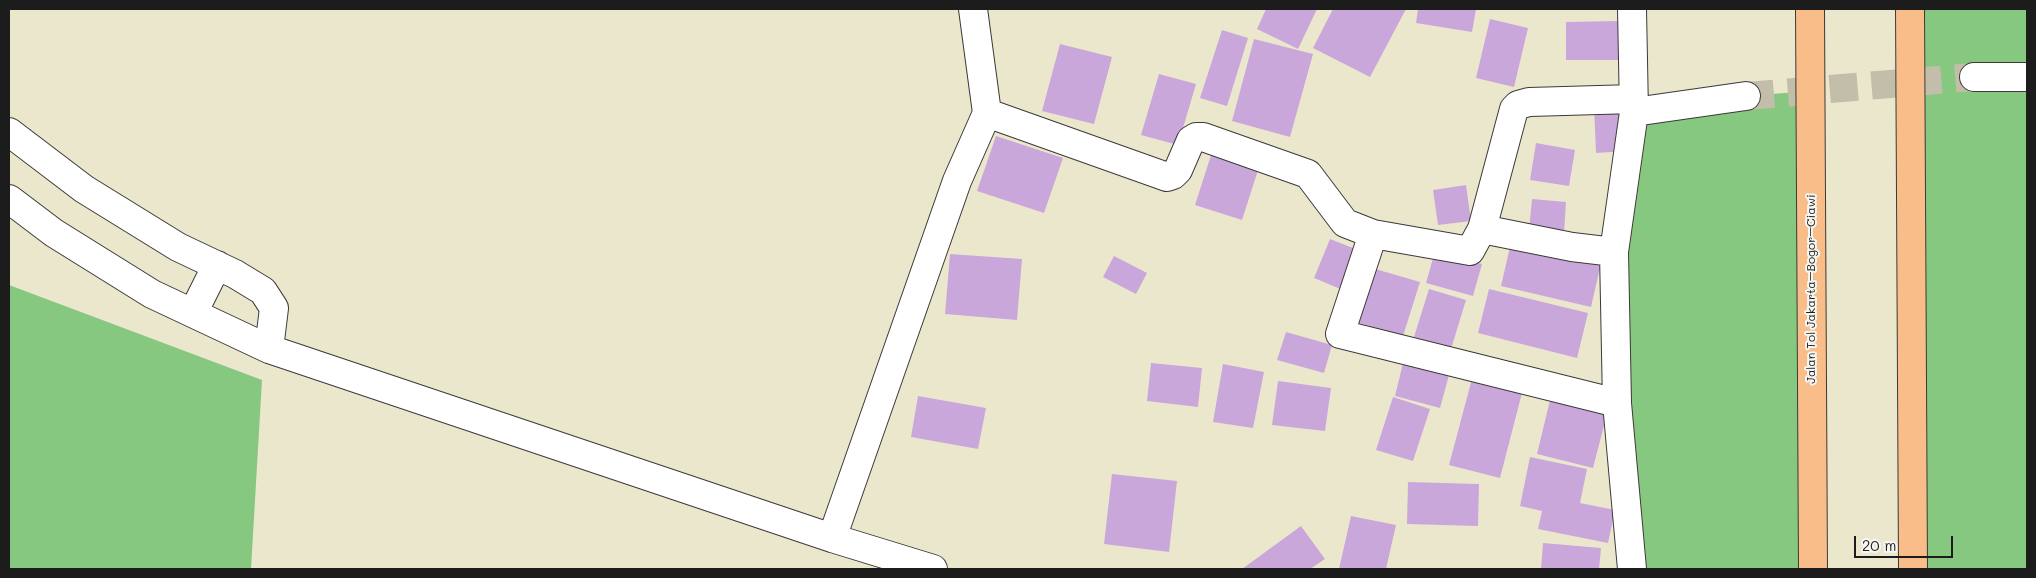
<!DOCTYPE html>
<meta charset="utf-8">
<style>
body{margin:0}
#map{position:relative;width:2036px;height:578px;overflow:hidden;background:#ebe7cd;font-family:Mali,sans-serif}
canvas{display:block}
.frame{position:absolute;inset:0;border:10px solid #1c1c1c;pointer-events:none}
.scale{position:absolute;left:1854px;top:536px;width:99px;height:22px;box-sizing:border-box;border:2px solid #1c1c1c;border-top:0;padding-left:6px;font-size:15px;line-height:18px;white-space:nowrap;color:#1c1c1c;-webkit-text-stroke:4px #f6f6f2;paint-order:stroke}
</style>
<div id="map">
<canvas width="2036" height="578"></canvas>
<div class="frame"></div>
<div class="scale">20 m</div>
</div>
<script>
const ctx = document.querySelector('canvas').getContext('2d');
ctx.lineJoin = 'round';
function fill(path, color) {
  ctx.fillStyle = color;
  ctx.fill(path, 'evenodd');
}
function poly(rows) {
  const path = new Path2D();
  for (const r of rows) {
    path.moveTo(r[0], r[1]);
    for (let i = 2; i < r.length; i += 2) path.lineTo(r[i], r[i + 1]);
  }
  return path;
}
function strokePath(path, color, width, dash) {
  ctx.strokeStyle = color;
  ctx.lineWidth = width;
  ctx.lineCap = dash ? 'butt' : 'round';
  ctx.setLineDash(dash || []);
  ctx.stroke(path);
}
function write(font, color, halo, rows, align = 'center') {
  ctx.font = font + ' Mali,sans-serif';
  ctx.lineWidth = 4;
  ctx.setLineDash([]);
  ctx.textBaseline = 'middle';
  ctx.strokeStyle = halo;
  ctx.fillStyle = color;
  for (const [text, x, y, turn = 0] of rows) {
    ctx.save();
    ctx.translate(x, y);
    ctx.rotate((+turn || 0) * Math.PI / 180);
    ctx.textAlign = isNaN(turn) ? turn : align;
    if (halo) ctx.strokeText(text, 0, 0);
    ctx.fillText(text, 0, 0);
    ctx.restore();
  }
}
fill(poly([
 [1910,9,2027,9,2027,569,1912,569],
 [1810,91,1813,569,1636,569,1614,252,1634,112,1746,96],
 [9,285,262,380,251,569,9,569]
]), '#87c880');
fill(poly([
 [1266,9,1317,9,1298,49,1257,29],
 [1333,9,1406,9,1370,77,1313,48],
 [1418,9,1476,9,1472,32,1416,23],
 [1490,19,1528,28,1514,87,1476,78],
 [1619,21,1619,60,1566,60,1566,22],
 [1222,30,1248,38,1227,106,1200,98],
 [1254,39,1313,54,1290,137,1232,121],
 [1060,44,1112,57,1094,124,1042,111],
 [1159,74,1196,84,1178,145,1141,135],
 [1625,104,1628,151,1596,153,1594,105],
 [996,136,1063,158,1044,213,977,191],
 [1536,143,1575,150,1569,186,1530,180],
 [1213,149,1260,164,1242,220,1195,205],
 [1466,185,1471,221,1438,225,1433,190],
 [1532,199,1566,202,1564,233,1529,230],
 [1512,238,1602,259,1591,307,1501,286],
 [1330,239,1366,253,1350,293,1314,278],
 [1435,251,1482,264,1473,296,1426,283],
 [950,254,1022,259,1017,320,945,314],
 [1114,256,1147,273,1136,294,1103,277],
 [1372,268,1420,282,1403,336,1356,322],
 [1429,289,1466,300,1451,349,1414,337],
 [1489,289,1588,313,1577,358,1478,333],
 [1286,332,1332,345,1324,373,1277,360],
 [1151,363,1202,368,1198,407,1147,401],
 [1403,363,1449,375,1440,408,1395,396],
 [1223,364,1264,372,1253,428,1213,422],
 [1473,375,1523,389,1500,478,1449,465],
 [1278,381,1331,388,1325,431,1272,425],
 [918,396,986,408,978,449,911,437],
 [1551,396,1608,410,1593,468,1537,454],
 [1393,397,1430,409,1413,461,1376,450],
 [1530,457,1587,469,1580,503,1615,510,1608,543,1538,529,1542,511,1520,506],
 [1112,474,1177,481,1169,552,1104,544],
 [1408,482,1479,484,1478,526,1407,524],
 [1351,516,1396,525,1386,569,1339,569],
 [1301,526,1325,559,1310,569,1242,569],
 [1543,543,1601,548,1599,569,1541,569]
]), '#caa7db');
strokePath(poly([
 [1746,96,1974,77]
]), '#c2beaa', 28, [28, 14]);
const minor = poly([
 [1974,77,2027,77],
 [1634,112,1746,96],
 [987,113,1167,177,1173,175,1178,170,1191,140,1196,137,1203,137,1308,174,1345,223,1373,234,1470,251,1482,229,1572,247,1614,252],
 [9,132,84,189,178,247,235,274,263,291,274,308,269,349],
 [9,199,54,233,152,294,269,349,832,538,933,569],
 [1482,229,1514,109,1518,105,1529,102,1634,99],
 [1373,234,1340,334,1617,403],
 [193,313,217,265],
 [832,538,957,181,987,113,973,9],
 [1632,569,1617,403,1614,252,1634,112,1632,9]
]);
const motorway = poly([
 [1810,9,1813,569],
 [1910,9,1913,569]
]);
strokePath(minor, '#3b3a37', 30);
strokePath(motorway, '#3b3a37', 30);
strokePath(minor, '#fff', 28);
strokePath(motorway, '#f8bd88', 28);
write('12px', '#1c1c1c', '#f6f6f2', [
 ["Jalan Tol Jakarta–Bogor–Ciawi",1811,289,-90]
]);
</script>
